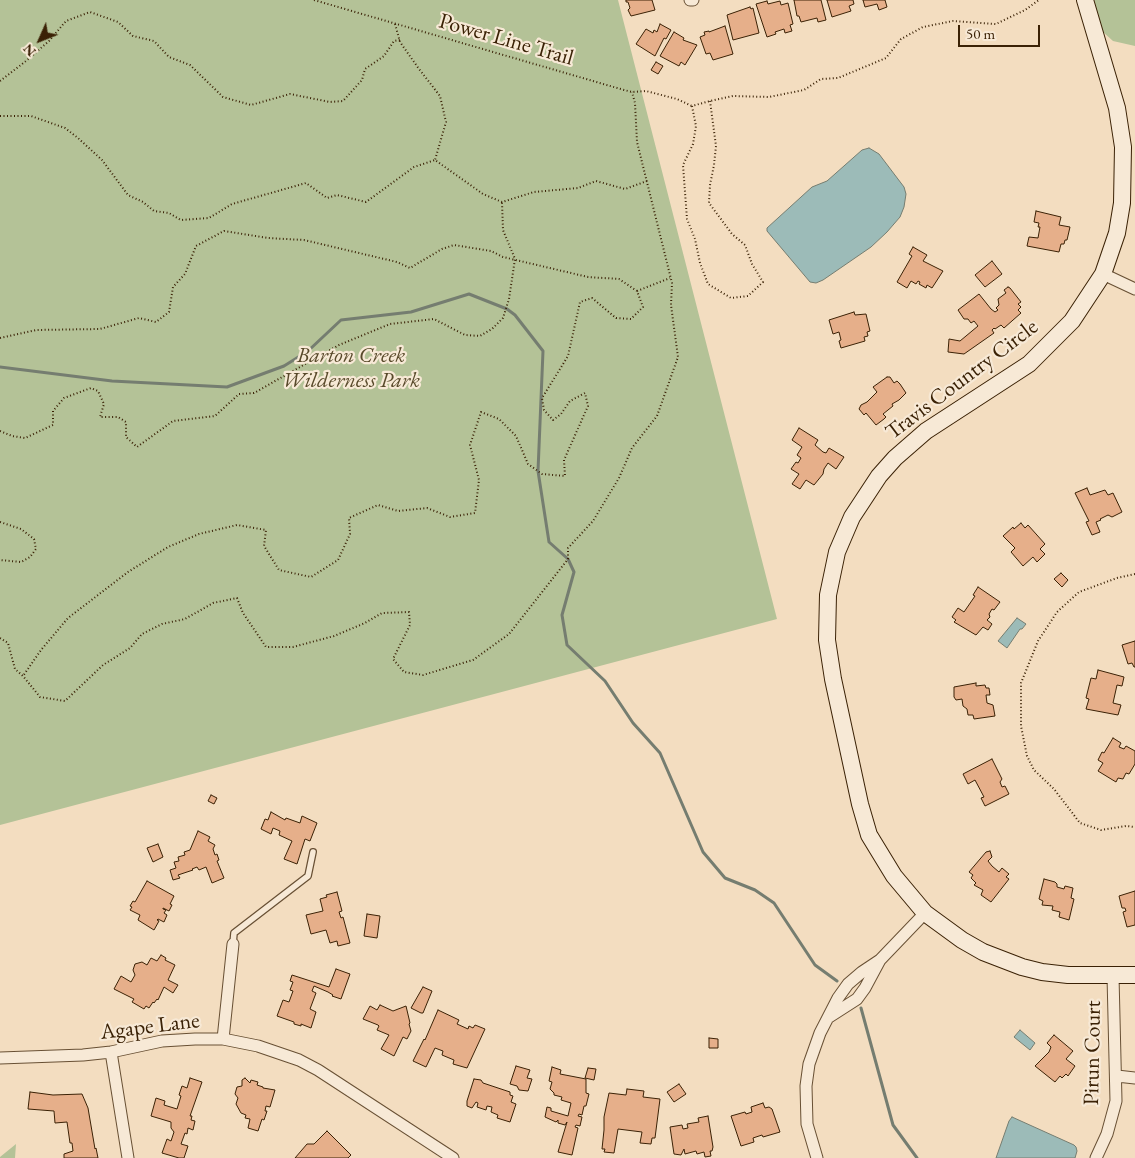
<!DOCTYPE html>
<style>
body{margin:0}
#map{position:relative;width:1135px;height:1158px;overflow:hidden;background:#f3ddc0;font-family:"EB Garamond",serif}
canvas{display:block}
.north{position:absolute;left:15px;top:15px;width:50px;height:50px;-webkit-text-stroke:4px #f7e9d6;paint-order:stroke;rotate:226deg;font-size:14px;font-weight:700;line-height:20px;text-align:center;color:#3a2105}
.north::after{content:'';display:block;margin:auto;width:18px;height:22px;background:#3a2105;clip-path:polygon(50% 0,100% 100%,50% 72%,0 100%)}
.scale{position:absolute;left:958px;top:25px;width:82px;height:22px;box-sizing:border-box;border:2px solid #3a2105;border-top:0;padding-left:6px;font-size:15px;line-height:18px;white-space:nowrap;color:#3a2105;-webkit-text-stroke:4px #f7e9d6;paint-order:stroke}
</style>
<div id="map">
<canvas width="1135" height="1158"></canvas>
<div class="north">N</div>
<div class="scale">50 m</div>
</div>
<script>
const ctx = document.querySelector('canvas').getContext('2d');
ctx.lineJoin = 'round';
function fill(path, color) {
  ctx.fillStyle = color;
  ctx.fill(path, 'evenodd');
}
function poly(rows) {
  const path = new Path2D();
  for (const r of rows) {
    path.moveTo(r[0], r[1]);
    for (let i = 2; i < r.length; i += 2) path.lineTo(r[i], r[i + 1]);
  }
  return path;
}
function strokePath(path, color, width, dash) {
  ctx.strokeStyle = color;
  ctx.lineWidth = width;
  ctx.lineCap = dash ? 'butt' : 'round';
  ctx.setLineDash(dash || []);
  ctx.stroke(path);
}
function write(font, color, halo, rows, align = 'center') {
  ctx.font = font + ' "EB Garamond",serif';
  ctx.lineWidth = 4.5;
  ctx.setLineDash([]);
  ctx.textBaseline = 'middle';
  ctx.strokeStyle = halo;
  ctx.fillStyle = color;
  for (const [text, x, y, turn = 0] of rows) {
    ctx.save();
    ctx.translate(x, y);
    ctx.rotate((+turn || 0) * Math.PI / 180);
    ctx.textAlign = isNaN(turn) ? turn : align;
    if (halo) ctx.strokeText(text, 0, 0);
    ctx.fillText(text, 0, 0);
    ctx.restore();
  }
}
fill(poly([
 [0,0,618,0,777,619,0,825],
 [1094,0,1135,0,1135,46,1113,41,1102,31],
 [16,1144,15,1158,0,1158,0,1157]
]), '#b4c297');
const water = poly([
 [869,148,879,154,904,187,906,194,904,207,900,217,887,232,871,247,823,280,816,283,810,282,767,231,767,228,812,187,827,181,862,150,869,148],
 [1017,618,1026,624,1022,629,1020,629,1007,648,998,641,1017,618],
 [1020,1030,1035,1043,1030,1050,1014,1037,1020,1030],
 [1012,1117,1074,1145,1076,1147,1077,1151,1075,1158,996,1158,1009,1121,1012,1117]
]);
fill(water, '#9cbbb8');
strokePath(water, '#757d70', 1);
strokePath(poly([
 [0,367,112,381,227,387,284,366,308,351,341,320,411,312,469,294,507,309,515,315,543,351,538,471,549,542,568,559,574,572,562,615,567,645,605,681,633,723,660,753,703,852,725,878,755,890,774,903,815,965,837,981],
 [861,1008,893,1125,917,1158]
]), '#757d70', 3);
const building = poly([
 [626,0,652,0,655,10,631,16,628,10,630,8,628,2,626,2,626,0],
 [794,0,821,0,826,20,818,22,817,18,801,22,799,16,797,16,794,0],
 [827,0,853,0,854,4,849,6,851,11,832,17,827,0],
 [863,0,885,0,887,7,879,10,877,4,865,7,863,0],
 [767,1,768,4,780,1,781,5,788,3,793,24,790,25,792,31,785,33,784,29,775,32,776,34,767,37,756,4,767,1],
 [750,7,751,9,753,8,759,33,733,40,727,15,750,7],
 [660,24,671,30,666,39,664,38,655,56,636,44,646,29,653,33,654,30,657,32,660,24],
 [725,26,733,54,713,60,710,53,706,54,700,37,705,35,704,32,709,31,709,32,725,26],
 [674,32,684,38,683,40,697,45,685,65,681,62,679,66,660,56,674,32],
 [656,62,663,66,658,74,651,70,656,62],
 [1036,211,1061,217,1059,225,1070,227,1067,240,1065,240,1064,244,1061,244,1059,252,1027,246,1029,237,1038,238,1040,227,1038,227,1039,223,1034,222,1036,211],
 [913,247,927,255,923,261,943,271,932,288,927,285,926,288,919,284,920,282,918,281,916,284,911,281,907,288,897,282,912,256,909,254,913,247],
 [992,261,1002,274,985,287,975,275,992,261],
 [1008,287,1010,288,1021,302,1018,304,1021,307,1018,310,1021,313,1004,328,1001,325,995,329,994,328,992,330,994,333,964,354,948,352,949,339,960,341,978,326,974,321,971,323,968,319,964,319,958,310,979,294,991,309,995,312,998,310,996,308,999,305,998,299,1006,293,1004,290,1008,287],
 [854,312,855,315,866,314,870,331,867,332,868,336,864,337,865,341,841,348,839,341,841,340,839,332,833,334,829,320,854,312],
 [887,377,890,377,894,383,897,381,900,384,906,393,899,400,892,404,893,406,883,414,886,417,884,419,876,425,866,413,864,415,859,409,861,405,867,402,877,392,873,387,887,377],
 [799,428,818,440,815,445,823,452,826,453,829,448,844,457,836,469,828,463,824,469,823,474,814,485,806,480,800,489,792,484,799,474,791,469,796,462,798,463,801,458,797,455,802,447,792,440,799,428],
 [1087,488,1090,495,1105,490,1108,495,1113,493,1122,512,1112,517,1108,515,1100,519,1101,520,1096,522,1100,532,1092,535,1086,522,1089,521,1075,493,1087,488],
 [1021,523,1025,528,1028,525,1045,544,1040,549,1045,554,1037,562,1033,557,1023,566,1011,552,1015,548,1003,536,1013,527,1014,529,1021,523],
 [1061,573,1068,580,1062,587,1054,579,1061,573],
 [978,587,1000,602,994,610,992,609,989,614,990,617,987,620,992,624,988,630,983,627,976,635,954,622,956,620,952,617,958,608,964,612,975,596,973,595,978,587],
 [1135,641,1135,667,1134,667,1132,663,1128,664,1122,645,1135,641],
 [1098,670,1124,677,1122,686,1117,685,1113,703,1121,705,1118,715,1086,709,1089,699,1086,698,1091,678,1096,679,1098,670],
 [976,683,976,686,985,685,986,688,989,688,990,695,986,695,987,703,993,705,995,716,974,719,973,715,968,715,967,709,963,706,962,699,956,700,954,697,954,687,976,683],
 [1113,738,1121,743,1119,747,1124,749,1126,746,1135,751,1135,764,1129,774,1126,773,1123,779,1118,778,1116,782,1098,771,1103,763,1098,760,1102,752,1104,753,1113,738],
 [992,759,1002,779,1000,782,1002,787,1005,786,1009,794,985,806,981,798,984,797,975,780,968,784,963,774,992,759],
 [211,795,217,798,214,804,208,801,211,795],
 [271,812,285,820,286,818,300,823,302,816,317,823,310,841,305,839,297,864,284,859,292,841,279,835,280,831,273,828,271,834,261,829,265,819,268,820,271,812],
 [198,831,210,837,208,841,215,845,213,849,215,855,217,854,219,860,217,861,224,878,212,883,206,867,199,870,197,867,192,869,193,870,178,875,180,878,173,880,170,870,176,868,174,862,179,861,178,857,185,855,184,852,190,850,198,831],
 [158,844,163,857,153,862,147,848,158,844],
 [990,851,992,857,988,861,992,866,999,872,1002,868,1009,874,1006,877,1009,879,991,902,981,895,983,890,974,885,976,883,971,878,973,875,969,872,986,852,990,851],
 [1044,879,1055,882,1057,884,1057,887,1064,889,1065,886,1073,888,1071,898,1074,899,1069,920,1059,917,1060,912,1052,910,1053,906,1042,905,1043,901,1039,899,1044,879],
 [147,881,174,896,170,904,172,905,169,911,163,908,163,909,166,910,164,913,167,915,164,922,158,919,157,920,159,921,154,930,138,920,140,915,130,910,132,907,130,906,133,901,135,902,147,881],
 [1135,891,1135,925,1127,927,1123,912,1126,911,1125,908,1122,908,1119,896,1135,891],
 [337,892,342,911,339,912,341,918,343,917,350,943,338,946,337,941,330,943,326,930,311,934,306,915,323,911,320,899,327,897,326,895,337,892],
 [367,914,380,916,377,938,364,936,367,914],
 [161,955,166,958,165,960,175,965,168,980,178,985,173,993,164,987,158,1000,157,999,154,1003,153,1002,149,1008,146,1006,144,1009,132,1002,134,999,114,989,121,976,131,982,135,975,133,970,135,964,142,962,147,965,151,958,157,961,161,955],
 [336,969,350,974,341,999,332,996,333,995,328,992,314,986,312,991,316,993,310,1009,316,1012,311,1028,301,1024,301,1026,294,1024,294,1022,277,1016,283,1000,289,1002,293,991,290,990,293,982,290,981,292,975,329,987,336,969],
 [423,987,432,991,423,1013,421,1013,411,1008,423,987],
 [380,1005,393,1011,406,1006,410,1023,409,1024,411,1031,407,1039,403,1037,394,1056,381,1049,389,1035,377,1030,379,1026,378,1025,363,1019,370,1006,377,1010,380,1005],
 [438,1010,459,1020,457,1024,468,1029,469,1026,473,1028,475,1025,485,1029,467,1068,453,1064,454,1060,442,1055,443,1051,435,1048,426,1067,413,1061,424,1039,425,1040,438,1010],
 [1054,1035,1073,1051,1066,1059,1075,1066,1068,1076,1066,1074,1062,1078,1060,1076,1055,1082,1035,1066,1049,1052,1051,1047,1047,1043,1054,1035],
 [709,1038,718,1039,718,1048,709,1048,709,1038],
 [516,1066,530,1070,527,1078,532,1079,528,1091,519,1090,517,1086,510,1084,516,1066],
 [552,1067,561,1070,560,1074,586,1079,586,1093,589,1094,586,1106,584,1106,582,1115,579,1114,578,1116,582,1117,580,1126,576,1125,575,1127,578,1128,572,1155,558,1152,567,1122,565,1125,558,1123,558,1120,556,1122,545,1117,547,1107,551,1108,551,1111,568,1116,571,1103,561,1100,562,1097,554,1095,554,1093,550,1089,552,1082,549,1081,552,1067],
 [588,1068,596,1069,594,1080,585,1078,588,1068],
 [190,1078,202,1082,190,1116,192,1116,191,1120,195,1121,193,1130,188,1128,187,1134,185,1133,181,1144,188,1146,184,1158,179,1158,162,1153,167,1139,171,1141,174,1132,171,1128,171,1122,151,1116,156,1098,165,1101,164,1105,177,1109,181,1096,179,1095,182,1086,187,1088,190,1078],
 [245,1078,250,1083,251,1080,258,1082,257,1085,263,1087,263,1088,275,1090,270,1107,266,1106,265,1111,267,1111,264,1120,262,1119,258,1131,248,1128,250,1119,245,1118,246,1115,241,1113,236,1104,238,1098,235,1094,237,1087,242,1086,242,1080,245,1078],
 [474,1079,481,1080,483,1083,510,1092,510,1095,513,1096,511,1102,516,1104,510,1122,497,1118,498,1115,491,1112,492,1107,487,1106,486,1110,477,1107,478,1103,476,1102,472,1108,467,1106,467,1101,474,1079],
 [679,1084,686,1094,674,1102,667,1092,679,1084],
 [627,1089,644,1091,643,1097,660,1099,655,1138,652,1138,651,1144,640,1143,642,1132,618,1129,614,1153,604,1152,605,1149,602,1149,604,1130,604,1117,609,1093,626,1095,627,1089],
 [30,1092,53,1095,82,1094,88,1108,95,1149,96,1148,98,1158,64,1158,64,1154,73,1151,72,1143,70,1143,67,1122,55,1123,54,1111,28,1109,30,1092],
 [763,1103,765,1108,769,1107,772,1109,780,1132,763,1137,762,1135,753,1138,754,1142,741,1146,731,1116,745,1112,746,1114,752,1112,751,1107,763,1103],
 [708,1116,713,1147,712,1151,710,1151,711,1156,705,1157,704,1152,697,1154,696,1151,685,1154,684,1149,681,1155,674,1154,670,1127,682,1125,683,1129,688,1128,687,1124,699,1122,698,1118,708,1116],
 [327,1131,351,1155,348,1158,295,1158,307,1144,314,1144,327,1131]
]);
fill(building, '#e6af8a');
strokePath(building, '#3a2105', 1);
const lane = poly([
 [233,944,234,933,308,876,313,852]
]);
const street = poly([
 [690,0,693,0],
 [1103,274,1135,289],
 [829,1017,857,999,865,988,880,960],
 [223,1039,233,944],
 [111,1052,128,1158],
 [0,1058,83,1055,111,1052,162,1041,195,1039,223,1039,258,1046,299,1060,318,1070,453,1158],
 [1117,1076,1135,1078],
 [817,1158,807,1124,806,1086,809,1064,820,1033,838,998,848,984,862,972,880,960,925,913],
 [1096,1158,1107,1134,1116,1101,1113,976]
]);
const secondary = poly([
 [1085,0,1117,108,1123,147,1122,203,1117,233,1103,274,1072,321,1029,364,926,431,895,458,879,476,852,517,837,552,828,595,827,640,833,679,860,804,869,835,894,876,925,913,962,940,983,952,1022,967,1042,972,1068,975,1135,975]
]);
strokePath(lane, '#685034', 8);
strokePath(street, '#685034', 13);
strokePath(secondary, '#3a2105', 18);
strokePath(poly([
 [314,0,624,90,632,92,646,91,677,99,692,106],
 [395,24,400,42,419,69,440,96,446,122,435,160],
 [0,81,26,61,49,41,66,21,90,12,118,22,133,36,154,41,169,57,190,65,223,97,251,105,290,94,330,102,343,101,362,80,365,69,384,56,394,41,400,40],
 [710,101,716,146,714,165,710,185,709,203,732,234,745,245,752,264,763,282,748,296,731,298,708,284,700,263,695,239,687,219,683,165,693,144,696,126,692,106,710,101,733,96,769,97,804,90,821,79,838,78,886,58,901,39,923,27,953,21,996,24,1025,10,1039,0],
 [0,116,31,116,65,128,78,138,102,160,128,195,143,202,154,211,169,213,181,220,209,218,232,204,306,183,327,198,337,195,366,202,414,167,435,160,483,194,502,202,534,192,578,188,596,181,625,189,647,181],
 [637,291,670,278],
 [0,338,36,330,100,329,139,318,156,322,169,312,173,287,185,274,196,246,224,231,268,238,304,240,397,262,410,268,442,249,454,245,491,251,503,257,588,277,619,279,637,291,643,307,631,319,616,318,592,298,580,302,568,356,542,398,544,410,553,420,561,414,570,401,585,393,588,406,564,460,565,476,542,474,528,464,516,436,499,419,481,412,470,445,479,480,475,513,450,517,427,508,398,511,378,505,349,518,350,534,338,560,311,577,279,570,264,546,266,530,237,525,199,534,168,547,128,572,68,618,41,650,23,676],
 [0,431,12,436,25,438,53,425,53,411,64,398,91,388,98,391,104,404,100,417,118,417,126,422,126,437,137,447,173,421,215,416,239,394,254,393,339,345,390,324,434,319,465,335,480,336,492,329,503,318,509,299,515,259,503,230,502,202],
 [0,522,21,529,34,539,36,549,30,557,21,562,0,560],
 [1135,574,1117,578,1079,592,1057,612,1038,641,1021,683,1021,726,1027,756,1034,770,1054,789,1080,823,1101,830,1126,826,1135,827],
 [0,638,8,643,15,669,23,676,40,697,65,701,103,665,130,648,142,634,162,624,185,619,213,603,237,598,243,613,266,647,293,647,334,636,365,623,382,613,409,612,410,625,393,659,404,672,423,675,473,660,509,634,568,559,568,548,593,521,619,478,632,448,657,416,678,357,671,305,672,283,637,142,635,103,632,92]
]), '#3a2105', 2, [1, 2.5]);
strokePath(lane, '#f7e9d6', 5.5);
strokePath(street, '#f7e9d6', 11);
strokePath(secondary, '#f7e9d6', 16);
write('22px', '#3a2105', '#f7e9d6', [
 ["Power Line Trail",506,40,16],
 ["Travis Country Circle",962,380,-37],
 ["Agape Lane",150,1027,-7],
 ["Pirun Court",1093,1053,-89]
]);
write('italic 22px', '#58492a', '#f7e9d6', [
 ["Barton Creek",351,356],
 ["Wilderness Park",351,381]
]);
</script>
